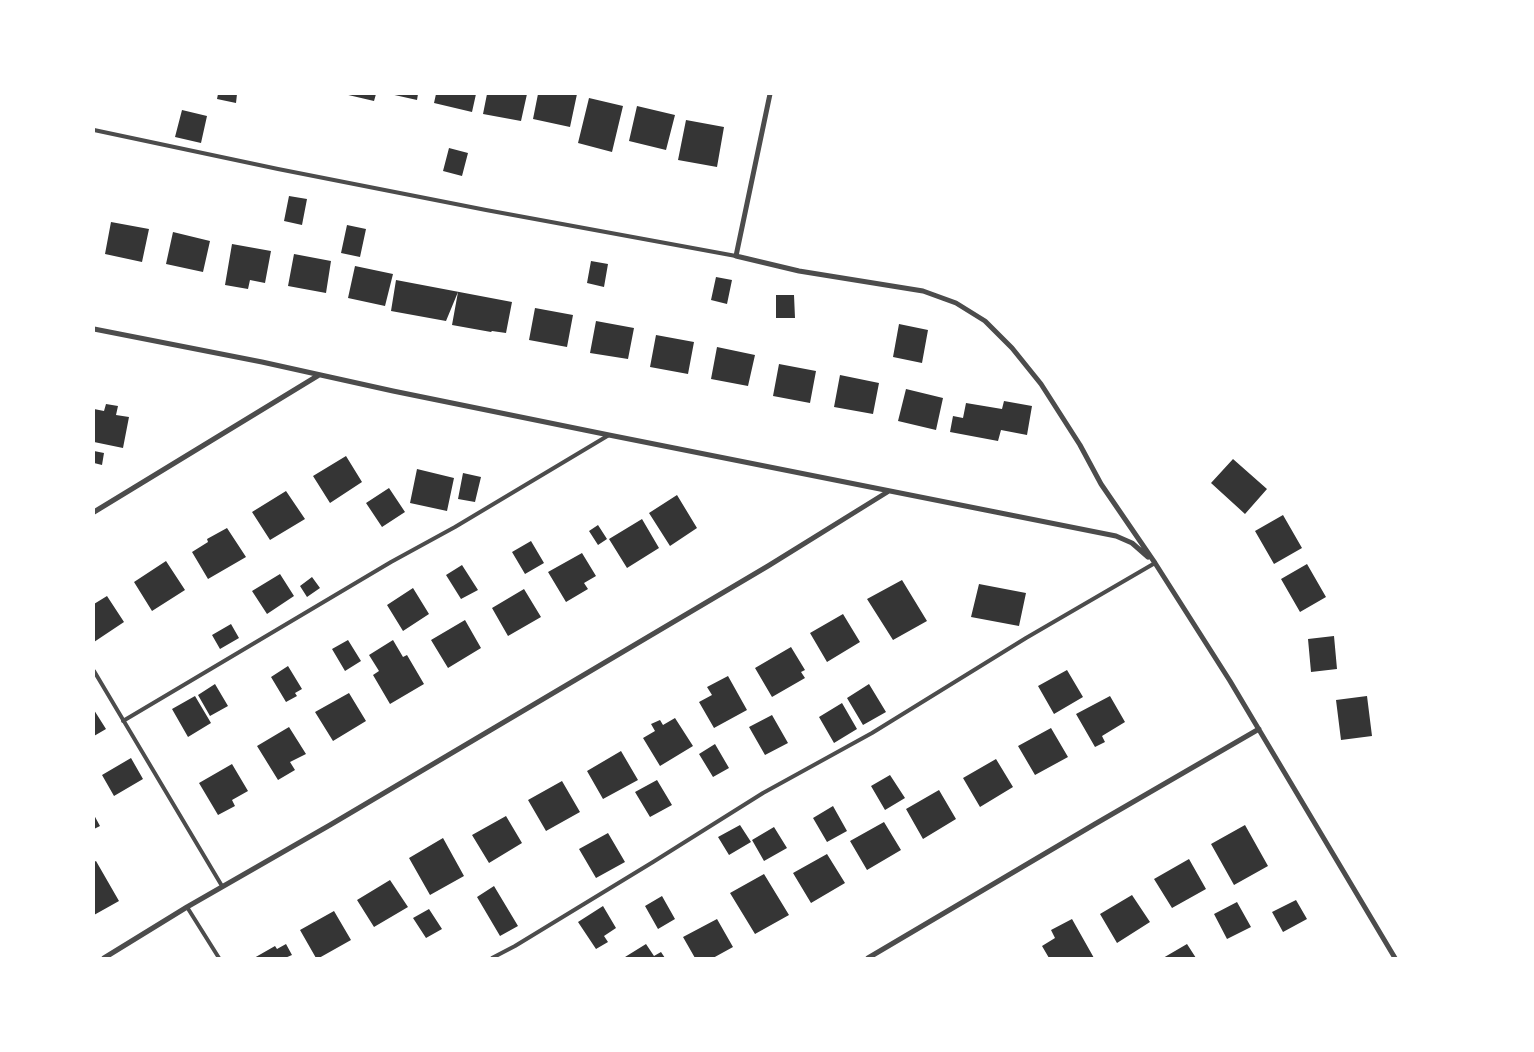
<!DOCTYPE html>
<style>
body{margin:0}
#map{position:relative;width:1534px;height:1052px;overflow:hidden;background:#fff;font-family:"Libre Baskerville",serif}
canvas{display:block}
.frame{position:absolute;inset:0;border:95px solid #fff;pointer-events:none}
</style>
<div id="map">
<canvas width="1534" height="1052"></canvas>
<div class="frame"></div>
</div>
<script>
const ctx = document.querySelector('canvas').getContext('2d');
ctx.lineJoin = 'round';
function fill(path, color) {
  ctx.fillStyle = color;
  ctx.fill(path, 'evenodd');
}
function poly(rows) {
  const path = new Path2D();
  for (const r of rows) {
    path.moveTo(r[0], r[1]);
    for (let i = 2; i < r.length; i += 2) path.lineTo(r[i], r[i + 1]);
  }
  return path;
}
function strokePath(path, color, width, dash) {
  ctx.strokeStyle = color;
  ctx.lineWidth = width;
  ctx.lineCap = dash ? 'butt' : 'round';
  ctx.setLineDash(dash || []);
  ctx.stroke(path);
}
fill(poly([
 [218,94,237,94,236,103,217,99],
 [344,94,376,94,374,101],
 [390,94,418,94,417,100],
 [436,94,476,94,472,112,434,103],
 [487,94,527,94,521,121,483,114],
 [538,94,577,94,570,127,533,119],
 [589,98,623,106,612,152,578,143],
 [637,106,675,115,666,150,629,141],
 [182,110,207,116,201,143,175,137],
 [686,120,724,127,717,167,678,160],
 [449,148,468,153,462,176,443,171],
 [289,196,307,199,302,225,284,221],
 [111,222,149,229,142,262,105,254],
 [347,225,366,229,360,257,341,253],
 [173,232,210,241,203,272,166,264],
 [232,244,271,251,265,283,250,280,248,289,225,285],
 [294,254,331,261,326,293,288,286],
 [591,261,608,264,604,287,587,283],
 [355,266,393,274,385,306,348,298],
 [716,277,732,280,727,304,711,300],
 [396,280,512,302,506,333,492,331,491,332,452,325,458,292,446,321,391,311],
 [776,295,794,295,795,318,776,318],
 [535,308,573,315,567,347,529,340],
 [596,321,634,328,628,359,590,353],
 [899,324,928,330,922,363,893,357],
 [656,335,694,342,688,374,650,367],
 [717,347,755,355,748,386,711,379],
 [779,364,816,371,810,403,773,396],
 [840,375,879,383,873,414,834,407],
 [906,389,943,398,936,430,898,421],
 [1004,401,1032,406,1027,435,1001,430,998,441,950,432,953,416,963,418,966,403,1002,409],
 [106,404,118,406,116,415,129,417,123,448,94,442,94,409,104,411],
 [94,451,104,453,102,465,94,463],
 [346,456,362,482,330,503,313,476],
 [1233,459,1267,489,1245,514,1211,483],
 [417,469,454,478,447,511,410,503],
 [463,473,481,477,475,502,458,499],
 [389,488,405,512,382,527,366,503],
 [286,491,305,519,270,540,252,512],
 [677,495,697,528,670,546,649,513],
 [1283,515,1302,548,1274,564,1255,531],
 [642,519,659,548,627,568,609,539],
 [598,525,607,539,598,545,589,531],
 [227,528,246,557,208,579,192,552,208,542,207,539],
 [531,541,544,563,525,574,512,552],
 [582,553,596,576,584,583,588,589,566,602,548,572],
 [166,561,185,590,152,611,134,582],
 [1307,564,1326,597,1300,612,1281,579],
 [462,565,478,590,461,599,446,575],
 [280,574,294,596,267,614,252,591],
 [312,577,320,588,307,597,300,586],
 [902,580,927,621,893,640,867,599],
 [979,584,1026,593,1019,626,971,617],
 [413,588,429,614,403,631,387,605],
 [524,589,541,617,508,636,492,608],
 [107,596,124,622,94,642,94,604],
 [843,614,860,642,827,662,810,633],
 [465,620,481,648,448,668,431,640],
 [231,624,239,638,220,649,212,635],
 [1334,636,1337,669,1311,672,1308,639],
 [348,640,361,661,345,671,332,649],
 [393,640,403,657,407,655,424,684,390,704,373,675,379,671,369,655],
 [791,647,805,670,801,672,805,678,772,697,755,668],
 [288,666,302,689,295,693,297,696,286,702,271,677],
 [1067,670,1083,697,1054,714,1038,686],
 [728,676,747,710,714,728,699,702,712,695,707,687],
 [215,684,228,706,210,716,198,695],
 [869,684,886,712,863,725,847,698],
 [349,693,366,721,333,741,315,712],
 [195,696,211,723,188,737,172,709],
 [1110,696,1125,722,1102,736,1105,742,1095,747,1076,714],
 [1367,696,1372,736,1341,740,1336,700],
 [842,703,857,729,834,743,819,717],
 [94,710,106,729,94,736],
 [772,715,788,743,765,755,749,727],
 [675,718,693,746,660,766,643,738,655,731,651,724,660,720,663,725],
 [289,727,306,754,290,762,295,770,278,780,257,746],
 [1051,728,1068,757,1035,775,1018,746],
 [715,744,729,768,713,777,699,754],
 [621,751,638,780,603,799,587,771],
 [131,758,143,779,114,796,102,775],
 [996,759,1013,787,980,807,963,778],
 [232,764,248,791,232,800,235,806,218,815,199,783],
 [890,775,905,798,885,810,871,786],
 [657,780,672,805,650,817,635,792],
 [562,781,580,812,546,831,528,800],
 [939,790,956,819,923,839,906,809],
 [833,806,847,831,827,842,813,818],
 [94,815,100,826,94,829],
 [506,816,522,843,489,863,472,835],
 [884,822,901,850,867,870,850,841],
 [740,825,751,842,729,855,718,837],
 [1245,825,1268,866,1234,885,1211,844],
 [774,827,787,848,764,861,752,840],
 [608,833,625,862,596,878,579,849],
 [443,838,464,876,430,895,409,858],
 [827,854,845,883,811,903,793,873],
 [1189,859,1206,889,1172,908,1154,879],
 [96,861,119,901,94,915,94,862],
 [764,874,789,915,755,934,730,893],
 [390,880,408,907,374,927,357,900],
 [494,886,518,926,500,936,477,897],
 [1132,895,1150,922,1117,943,1100,914],
 [662,896,675,919,658,929,645,906],
 [1296,900,1307,919,1283,932,1272,912],
 [1237,902,1251,927,1227,939,1214,914],
 [603,906,616,928,604,936,608,942,596,949,578,922],
 [429,909,442,929,426,938,413,918],
 [334,911,351,940,319,958,316,958,300,930],
 [717,919,733,947,713,958,695,958,683,937],
 [1072,919,1094,958,1049,958,1042,946,1055,938,1051,930],
 [286,944,292,955,285,958,254,958,275,946,277,949],
 [646,944,654,956,661,952,665,958,626,958,625,957],
 [1187,944,1196,958,1163,958]
]), '#353535');
strokePath(poly([
 [94,130,278,169,486,210,736,256],
 [94,671,222,886],
 [123,721,391,562,455,527,609,435],
 [187,907,219,958],
 [492,958,515,946,653,862,763,793,872,733,1026,638,1155,563]
]), '#4c4c4c', 4);
strokePath(poly([
 [770,94,736,256,799,271,923,291,956,303,985,321,1012,348,1041,384,1080,445,1101,484,1155,563,1230,681,1395,958],
 [94,329,262,362,393,391,609,435,1116,536,1132,543,1148,557],
 [94,512,319,375],
 [104,958,187,907,330,825,768,566,889,491],
 [868,958,1095,824,1259,729]
]), '#4c4c4c', 5);
</script>
